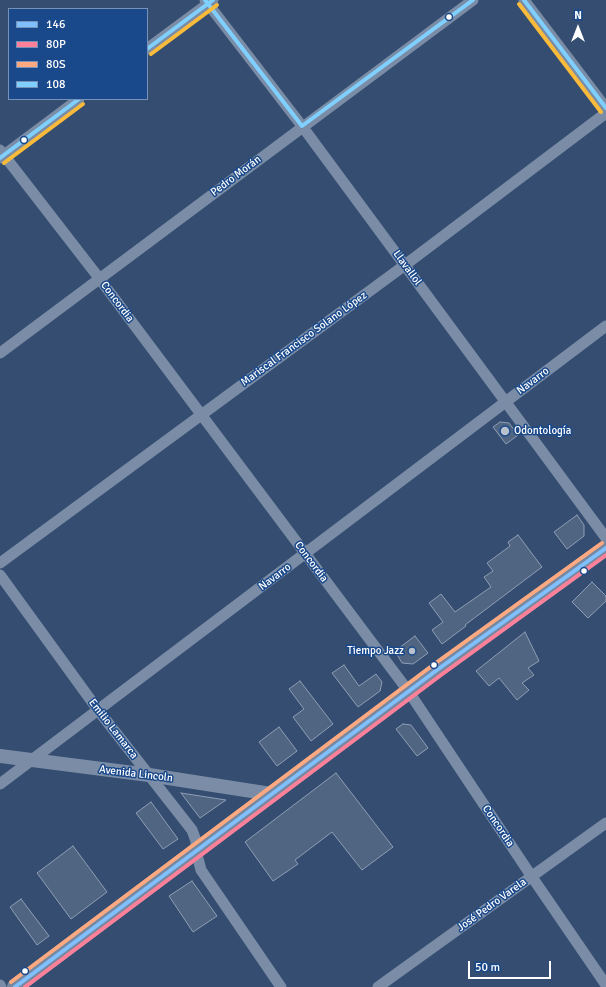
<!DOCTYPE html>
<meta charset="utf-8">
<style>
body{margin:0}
#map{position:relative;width:606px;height:987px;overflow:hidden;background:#344d71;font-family:Signika,sans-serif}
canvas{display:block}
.legend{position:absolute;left:8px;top:8px;width:140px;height:92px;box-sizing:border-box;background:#1a498b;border:1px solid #7692b9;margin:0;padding:5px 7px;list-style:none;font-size:12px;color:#fff}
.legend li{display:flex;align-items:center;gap:8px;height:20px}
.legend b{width:20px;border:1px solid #7692b9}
.north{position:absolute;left:558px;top:8px;width:40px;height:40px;-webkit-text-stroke:3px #1a498b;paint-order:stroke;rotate:0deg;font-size:11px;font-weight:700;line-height:16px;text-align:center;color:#fff}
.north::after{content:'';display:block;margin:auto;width:14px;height:18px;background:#fff;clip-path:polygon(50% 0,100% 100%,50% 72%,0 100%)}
.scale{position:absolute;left:468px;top:961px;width:83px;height:18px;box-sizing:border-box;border:2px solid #fff;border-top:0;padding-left:5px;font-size:12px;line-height:14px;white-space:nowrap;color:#fff;-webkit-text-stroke:3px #1a498b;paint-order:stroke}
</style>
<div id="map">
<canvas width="606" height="987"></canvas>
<ul class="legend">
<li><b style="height:5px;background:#80c0ff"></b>146</li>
<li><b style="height:5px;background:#ff8098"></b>80P</li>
<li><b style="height:5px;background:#ffa980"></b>80S</li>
<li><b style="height:5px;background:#80d0ff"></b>108</li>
</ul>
<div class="north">N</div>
<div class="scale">50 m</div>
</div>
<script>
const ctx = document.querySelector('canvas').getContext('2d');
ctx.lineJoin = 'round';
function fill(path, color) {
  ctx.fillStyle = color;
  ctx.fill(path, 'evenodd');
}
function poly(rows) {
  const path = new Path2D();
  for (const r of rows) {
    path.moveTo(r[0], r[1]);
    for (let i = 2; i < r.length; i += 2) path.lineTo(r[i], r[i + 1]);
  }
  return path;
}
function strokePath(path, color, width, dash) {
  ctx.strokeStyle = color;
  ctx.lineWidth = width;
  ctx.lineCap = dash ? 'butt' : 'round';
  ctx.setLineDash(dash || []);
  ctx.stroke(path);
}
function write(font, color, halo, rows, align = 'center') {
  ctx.font = font + ' Signika,sans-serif';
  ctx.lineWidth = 3;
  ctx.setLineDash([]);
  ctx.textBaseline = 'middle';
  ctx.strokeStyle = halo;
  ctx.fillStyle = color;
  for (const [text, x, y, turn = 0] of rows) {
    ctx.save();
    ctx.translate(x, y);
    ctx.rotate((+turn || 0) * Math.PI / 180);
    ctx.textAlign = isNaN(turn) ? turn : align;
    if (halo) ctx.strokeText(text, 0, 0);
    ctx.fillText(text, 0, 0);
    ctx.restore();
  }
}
const building = poly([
 [500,422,509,423,518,435,506,444,493,427,500,422],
 [577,515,584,525,584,536,567,549,554,532,577,515],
 [518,535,542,567,465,625,466,626,442,644,432,630,443,622,429,603,441,594,455,612,491,587,484,577,493,571,487,563,510,546,508,542,518,535],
 [592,582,606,596,606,601,588,618,572,602,592,582],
 [525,632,539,661,528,668,534,675,522,683,529,690,517,700,499,678,489,686,476,671,525,632],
 [415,636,428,653,413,664,402,663,395,651,415,636],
 [344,665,359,686,376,674,382,682,380,691,358,707,332,673,344,665],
 [300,681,333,724,311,741,293,717,304,709,289,689,300,681],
 [403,724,411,725,428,748,417,756,396,729,403,724],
 [279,727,297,751,277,766,259,742,279,727],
 [336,773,393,847,362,870,332,832,295,860,298,864,273,881,245,842,336,773],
 [181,793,226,800,200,818,181,793],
 [151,802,178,839,163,849,136,813,151,802],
 [73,846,107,892,71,919,37,873,73,846],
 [192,881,217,916,193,932,169,896,192,881],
 [21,899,49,936,37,945,10,907,21,899]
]);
fill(building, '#506582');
strokePath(building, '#8f9eb4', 1);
strokePath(poly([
 [205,0,302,126,606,538],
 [524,0,606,108],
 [147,49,213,0],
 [0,150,99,278,409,692,532,877,606,985],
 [0,158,79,99],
 [0,353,473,0],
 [0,563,405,265,606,113],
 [0,575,98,710,192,830,196,841,196,851,201,870,281,987],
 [0,784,606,326],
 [0,985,1,987],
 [378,987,606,823]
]), '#7b8da6', 11);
strokePath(poly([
 [0,756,149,775,271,794]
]), '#7b8da6', 14);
strokePath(poly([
 [15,987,437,670,606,548]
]), '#7788a1', 16);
strokePath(poly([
 [15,987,437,670,606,548]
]), '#80c0ff', 4);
strokePath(poly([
 [25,987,441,675,606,555]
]), '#ff8098', 4);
strokePath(poly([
 [11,982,433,665,602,543]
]), '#ffa980', 4);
strokePath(poly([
 [205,0,302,126,473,0],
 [524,0,606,108],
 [147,49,213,0],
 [0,158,79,99]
]), '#80d0ff', 4);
strokePath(poly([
 [519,4,601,112],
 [151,54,217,5],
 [4,163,83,104]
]), '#fbbb3a', 4);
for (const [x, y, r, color] of [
 [449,17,3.5,"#fff"],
 [24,140,3.5,"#fff"],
 [505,431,5,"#b8c1cd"],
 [584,571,3.5,"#fff"],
 [412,651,4,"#b8c1cd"],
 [434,665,3.5,"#fff"],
 [25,971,3.5,"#fff"]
]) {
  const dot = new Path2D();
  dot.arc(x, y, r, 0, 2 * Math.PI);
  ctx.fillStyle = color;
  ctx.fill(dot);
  strokePath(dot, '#1a498b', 1.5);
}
write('11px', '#fff', '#1a498b', [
 ["Pedro Morán",236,176,-37],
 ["Llavallol",407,268,54],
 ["Concordia",117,302,53],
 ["Mariscal Francisco Solano López",304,339,-36],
 ["Navarro",533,381,-37],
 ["Concordia",311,562,53],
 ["Navarro",275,577,-37],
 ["Emilio Lamarca",113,729,52],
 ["Avenida Lincoln",136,774,7],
 ["Concordia",498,826,56],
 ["José Pedro Varela",492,905,-36]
]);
write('11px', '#fff', '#1a498b', [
 ["Odontología",514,431],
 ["Tiempo Jazz",404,651,"right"]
], 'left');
</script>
